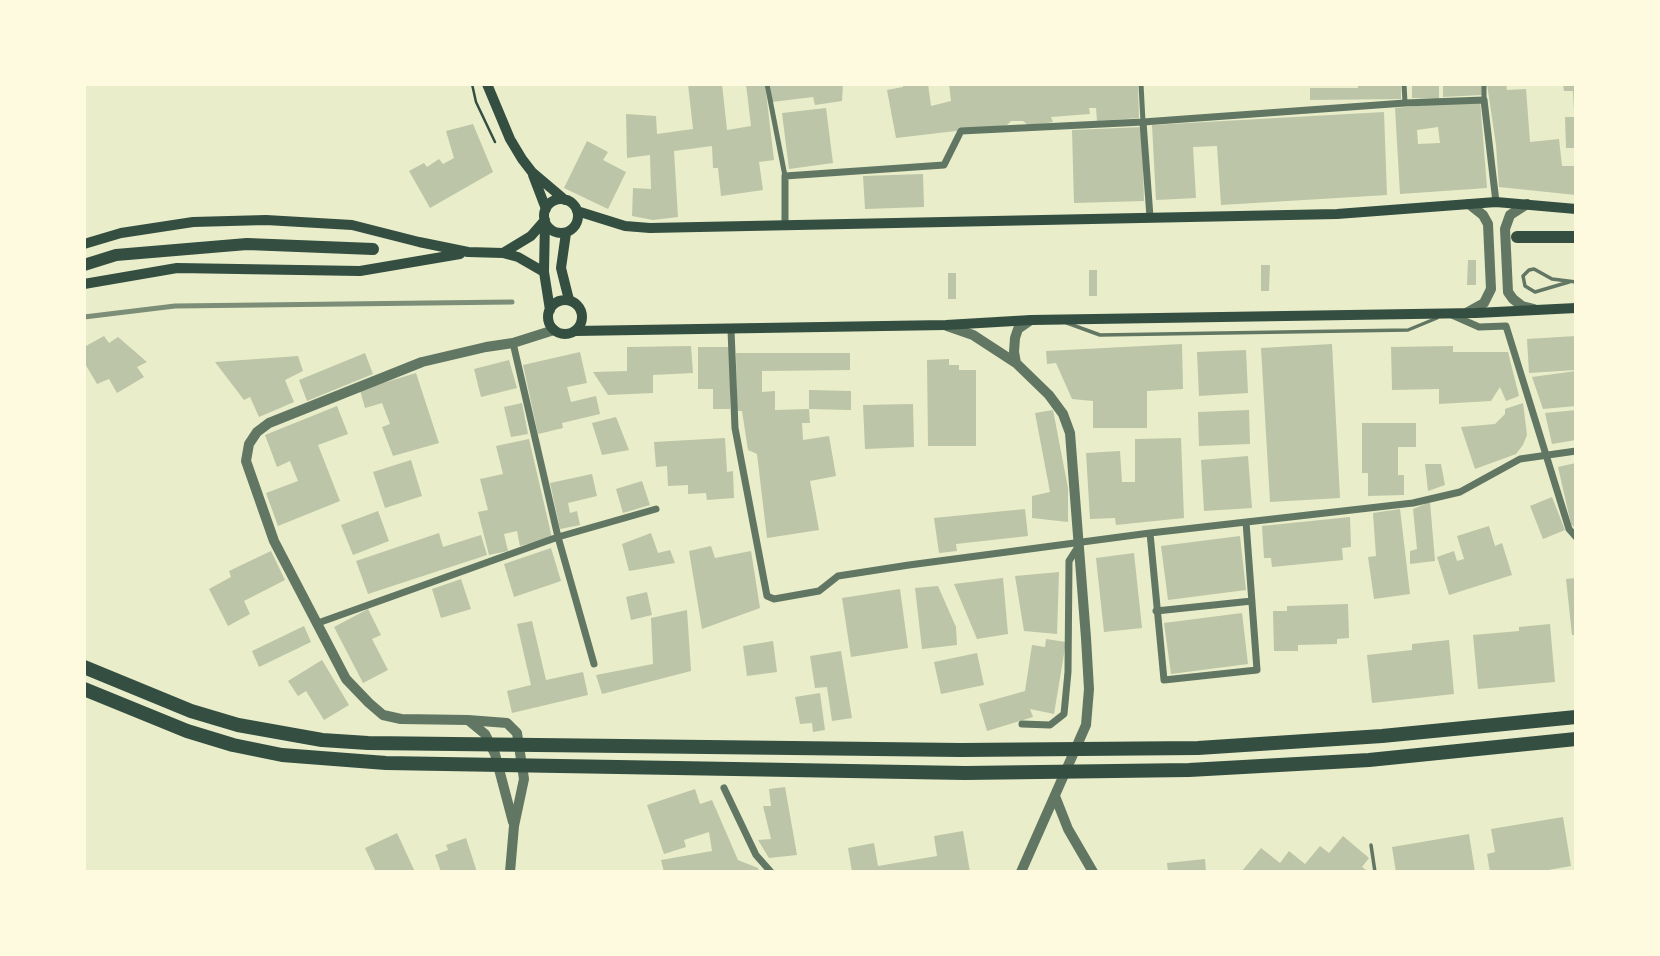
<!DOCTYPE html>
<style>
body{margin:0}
#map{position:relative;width:1660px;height:956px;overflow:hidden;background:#e9edc9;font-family:Helvetica,sans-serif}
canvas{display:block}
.frame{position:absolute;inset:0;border:86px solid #fefae0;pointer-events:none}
</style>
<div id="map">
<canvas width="1660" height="956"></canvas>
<div class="frame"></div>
</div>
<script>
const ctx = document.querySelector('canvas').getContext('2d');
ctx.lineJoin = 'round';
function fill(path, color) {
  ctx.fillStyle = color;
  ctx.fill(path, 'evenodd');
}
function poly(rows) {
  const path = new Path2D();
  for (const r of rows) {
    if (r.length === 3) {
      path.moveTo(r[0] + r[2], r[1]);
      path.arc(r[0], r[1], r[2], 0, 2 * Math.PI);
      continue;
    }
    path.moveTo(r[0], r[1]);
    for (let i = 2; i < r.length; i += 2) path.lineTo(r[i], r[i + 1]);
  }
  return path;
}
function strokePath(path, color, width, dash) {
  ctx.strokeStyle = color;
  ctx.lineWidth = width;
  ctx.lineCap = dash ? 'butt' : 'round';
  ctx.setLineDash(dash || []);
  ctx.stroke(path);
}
fill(poly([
 [688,84,722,84,727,130,751,126,746,84,765,84,774,160,759,162,763,190,721,196,718,168,713,168,712,146,674,151,678,217,653,220,632,216,633,188,651,189,650,155,627,158,626,114,656,116,657,134,693,129],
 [770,84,843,84,842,101,815,105,813,97,772,102],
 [903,84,928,84,931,106,951,101,949,84,1138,84,1139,118,1097,121,1096,108,1089,108,1090,114,1051,117,1053,122,1029,126,1023,121,1011,121,1007,125,896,138,887,90,903,87],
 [1358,84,1401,84,1401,99,1310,100,1310,88,1358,88],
 [1412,84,1439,84,1439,99,1412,98],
 [1443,84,1482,84,1482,95,1443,97],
 [1487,84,1506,84,1507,90,1526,89,1530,142,1559,139,1562,166,1576,166,1576,195,1499,187,1496,145],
 [1563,84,1576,84,1576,110,1574,111,1573,91,1564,91],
 [1480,100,1487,188,1400,194,1395,108],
 [1438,127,1440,143,1418,144,1417,130],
 [826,108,833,163,789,169,782,113],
 [1384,112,1387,195,1221,205,1217,146,1193,147,1196,198,1156,200,1152,125],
 [1565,117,1576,117,1576,148,1566,148],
 [473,124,493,172,430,208,409,171,424,163,427,167,439,159,443,164,454,158,446,131],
 [1142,127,1144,201,1074,203,1072,130],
 [587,141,608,152,603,160,626,172,608,209,564,188],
 [923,174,924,207,865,209,863,176],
 [1468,260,1476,260,1476,285,1467,285],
 [1261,265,1270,265,1269,291,1261,291],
 [1089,270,1097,270,1097,296,1089,296],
 [948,273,956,273,956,299,948,299],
 [104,336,109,343,118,337,147,362,137,367,144,377,117,393,109,379,97,384,84,362,84,347],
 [1576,336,1576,370,1529,373,1527,339],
 [1182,344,1183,389,1147,391,1147,428,1093,428,1093,401,1072,399,1056,363,1047,364,1046,351],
 [1332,344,1340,498,1270,502,1261,348],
 [691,346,693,373,653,375,653,393,608,395,593,372,627,371,627,347],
 [1453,346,1453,352,1508,352,1519,396,1506,401,1500,387,1491,401,1439,404,1439,389,1392,390,1391,347],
 [698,347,730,347,730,409,713,409,713,389,698,389],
 [1246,350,1248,393,1199,396,1197,352],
 [580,352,587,383,567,387,571,402,596,396,600,414,562,423,563,428,538,434,523,365],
 [365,353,373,374,307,401,299,380],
 [736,353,850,353,850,370,762,371,762,392,775,391,775,410,809,409,810,423,802,423,803,440,829,436,836,476,810,481,819,530,767,538,757,454,748,450,742,411,737,411],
 [298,356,303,371,285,380,294,402,259,417,250,397,244,400,215,362],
 [949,359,949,365,959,365,959,370,976,370,976,446,928,446,927,360],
 [509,360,517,388,481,397,474,369],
 [1576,371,1576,406,1543,409,1532,377],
 [416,373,439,443,393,456,382,427,390,424,382,403,365,408,360,390],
 [809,390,851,391,851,410,809,409],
 [522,403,528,434,511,437,504,407],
 [1523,403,1527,435,1523,445,1516,454,1475,469,1461,427,1495,424,1505,414,1505,409],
 [913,404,914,447,865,449,863,405],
 [337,406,348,434,318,445,340,501,278,526,266,493,298,481,290,461,277,467,265,435],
 [1053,410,1068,488,1068,522,1032,518,1032,496,1050,492,1035,413],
 [1249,410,1250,444,1199,446,1198,412],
 [1576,410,1576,440,1552,444,1545,413],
 [616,417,629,450,602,455,592,423],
 [1362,423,1416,423,1416,447,1398,447,1398,475,1404,475,1404,495,1368,496,1368,473,1362,473],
 [725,438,727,472,733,471,734,498,707,500,706,493,688,494,688,485,668,486,667,466,656,467,654,442],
 [1181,438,1184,518,1116,525,1115,518,1090,519,1086,453,1120,451,1122,482,1135,482,1135,439],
 [529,439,552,538,520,546,517,531,504,534,508,551,489,555,478,512,488,510,480,479,503,474,496,446],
 [1248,456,1252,508,1204,511,1201,460],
 [411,460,422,496,385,508,373,472],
 [1576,463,1576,529,1571,524,1558,467],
 [1425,464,1441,464,1445,485,1428,491],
 [592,474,597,496,568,503,570,513,577,511,580,525,560,529,550,483],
 [642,481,650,505,623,513,616,489],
 [1552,497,1565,530,1543,539,1530,506],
 [1430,502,1435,561,1410,564,1410,551,1417,549,1413,509],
 [1025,509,1028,536,956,544,957,551,939,553,934,518],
 [1400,509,1410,594,1374,599,1368,557,1376,556,1373,513],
 [378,511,389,541,353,555,341,525],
 [1350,517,1351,547,1342,548,1343,560,1272,567,1271,558,1264,558,1262,526],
 [1489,526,1495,546,1502,543,1512,575,1449,595,1437,557,1454,551,1457,561,1464,559,1457,536],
 [439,533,443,547,481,535,487,555,368,594,356,561],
 [651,533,658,553,670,550,675,563,629,571,622,544],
 [1240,536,1246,590,1168,600,1161,546],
 [711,546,715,558,751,551,760,608,702,629,689,551],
 [551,548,561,581,514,597,504,564],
 [271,551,285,580,244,601,250,614,228,626,209,589,231,577,229,571],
 [1134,553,1142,628,1104,632,1096,558],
 [1059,572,1057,634,1024,631,1015,576],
 [1003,578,1008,634,977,639,954,584],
 [1576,578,1576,635,1572,635,1566,579],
 [461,579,471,609,441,618,432,589],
 [938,586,956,627,957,645,922,649,915,588],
 [900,589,908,648,851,657,842,598],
 [647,592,652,615,631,620,626,597],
 [1348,604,1349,638,1337,639,1337,644,1298,645,1298,651,1274,651,1273,611,1287,611,1287,606],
 [368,609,381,635,372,639,388,670,363,683,334,627],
 [687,610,691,671,602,694,596,675,653,664,651,618],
 [1242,613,1248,664,1171,674,1164,623],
 [532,621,546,680,583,672,588,695,512,713,507,691,531,685,517,624],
 [1550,624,1555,682,1478,689,1473,635,1519,631,1519,627],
 [304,626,311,642,259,667,252,651],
 [1046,639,1066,642,1054,714,1030,709,1033,717,987,731,979,704,1025,691,1032,645,1045,647],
 [1449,640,1454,694,1372,703,1367,655,1412,650,1412,644],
 [773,641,777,672,747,676,743,646],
 [841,651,852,718,832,721,827,687,815,688,810,656],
 [977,653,984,685,941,694,934,662],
 [322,660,349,705,324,720,306,691,298,696,288,681],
 [820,693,825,730,813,732,812,723,800,724,795,697],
 [785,787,797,855,769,858,758,840,771,839,763,806,771,806,769,789],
 [695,789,700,804,712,800,738,860,758,868,759,872,664,872,661,860,712,851,709,832,684,840,686,847,664,854,647,805],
 [1563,817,1571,866,1537,872,1490,872,1487,854,1495,852,1491,829],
 [963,831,970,872,852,872,848,848,874,843,878,866,937,856,934,836],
 [397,833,415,872,376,872,365,848],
 [1469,834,1475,872,1396,872,1392,847],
 [1343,836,1369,858,1362,867,1369,872,1242,871,1261,848,1280,863,1289,851,1305,864,1320,846,1329,853],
 [466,838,477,872,441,872,435,855,448,850,446,845],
 [1205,859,1206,872,1168,872,1167,863]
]), '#bcc5a7');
strokePath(poly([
 [472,84,476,102,495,142]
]), '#344e41', 2.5);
strokePath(poly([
 [1569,282,1535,292,1525,286,1523,276,1529,270,1534,269,1552,279,1576,282],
 [1067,323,1100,335,1408,330,1437,318],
 [1371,845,1375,872]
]), '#617663', 3.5);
strokePath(poly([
 [767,84,785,176],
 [1141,84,1143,122],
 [1404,84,1405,103],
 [1484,84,1484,100]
]), '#617663', 5);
strokePath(poly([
 [1143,122,1150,217],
 [785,225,785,176,944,165,961,131,1143,122,1405,103,1484,100,1496,202],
 [1452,315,1479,327,1506,326,1569,529,1576,537],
 [731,330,735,428,767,596,774,599,819,591,838,576,909,565,1150,533,1413,503,1460,492,1520,459,1576,451],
 [513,343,558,537,594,664],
 [1150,533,1164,680,1257,670,1246,522],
 [1156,611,1252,601],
 [318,623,558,537,656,509],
 [1022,724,1050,725,1064,714,1068,672,1069,561,1078,547],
 [724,788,756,855,771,872]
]), '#617663', 7);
strokePath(poly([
 [1527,204,1510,215,1505,229,1508,292,1513,299,1522,306,1534,309],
 [1466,313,1484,303,1491,289,1488,224,1483,215,1469,204],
 [947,326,973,335,1016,363,1049,395,1063,414,1070,433,1086,638,1089,689,1086,725,1021,872],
 [1016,363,1014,352,1015,338,1018,329,1031,320],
 [468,720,485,734,495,754,513,822],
 [1055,796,1068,829,1093,872],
 [510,872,514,826,524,779,517,733,507,723,468,720,401,719,383,715,369,703,346,679,274,541,246,461,249,444,257,432,269,423,422,362,486,347,513,343,554,330]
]), '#617663', 10);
strokePath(poly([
 [487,84,510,139,522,159,532,172,565,200],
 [533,175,546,209],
 [561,216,17],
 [577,211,625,226,650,228,1337,214,1496,202,1576,209],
 [545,220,544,272,550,310],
 [566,233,561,268,569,300],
 [84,244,121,233,193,222,266,220,352,225,419,242,468,252,503,253,518,257,544,272],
 [503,253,531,236,545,220],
 [84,284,177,268,360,271,460,254],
 [565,317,17],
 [575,331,946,325,1031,320,1476,313,1576,308]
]), '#344e41', 10);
strokePath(poly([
 [1517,237,1576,237],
 [84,265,116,255,247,244,373,249]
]), '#344e41', 12);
strokePath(poly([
 [84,667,191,711,238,725,322,740,368,743,961,750,1198,748,1382,736,1576,717],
 [84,689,187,731,233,745,282,755,386,763,965,773,1189,770,1369,760,1576,739]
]), '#344e41', 14);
strokePath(poly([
 [84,317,175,306,512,302]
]), '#7c8e77', 5);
</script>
